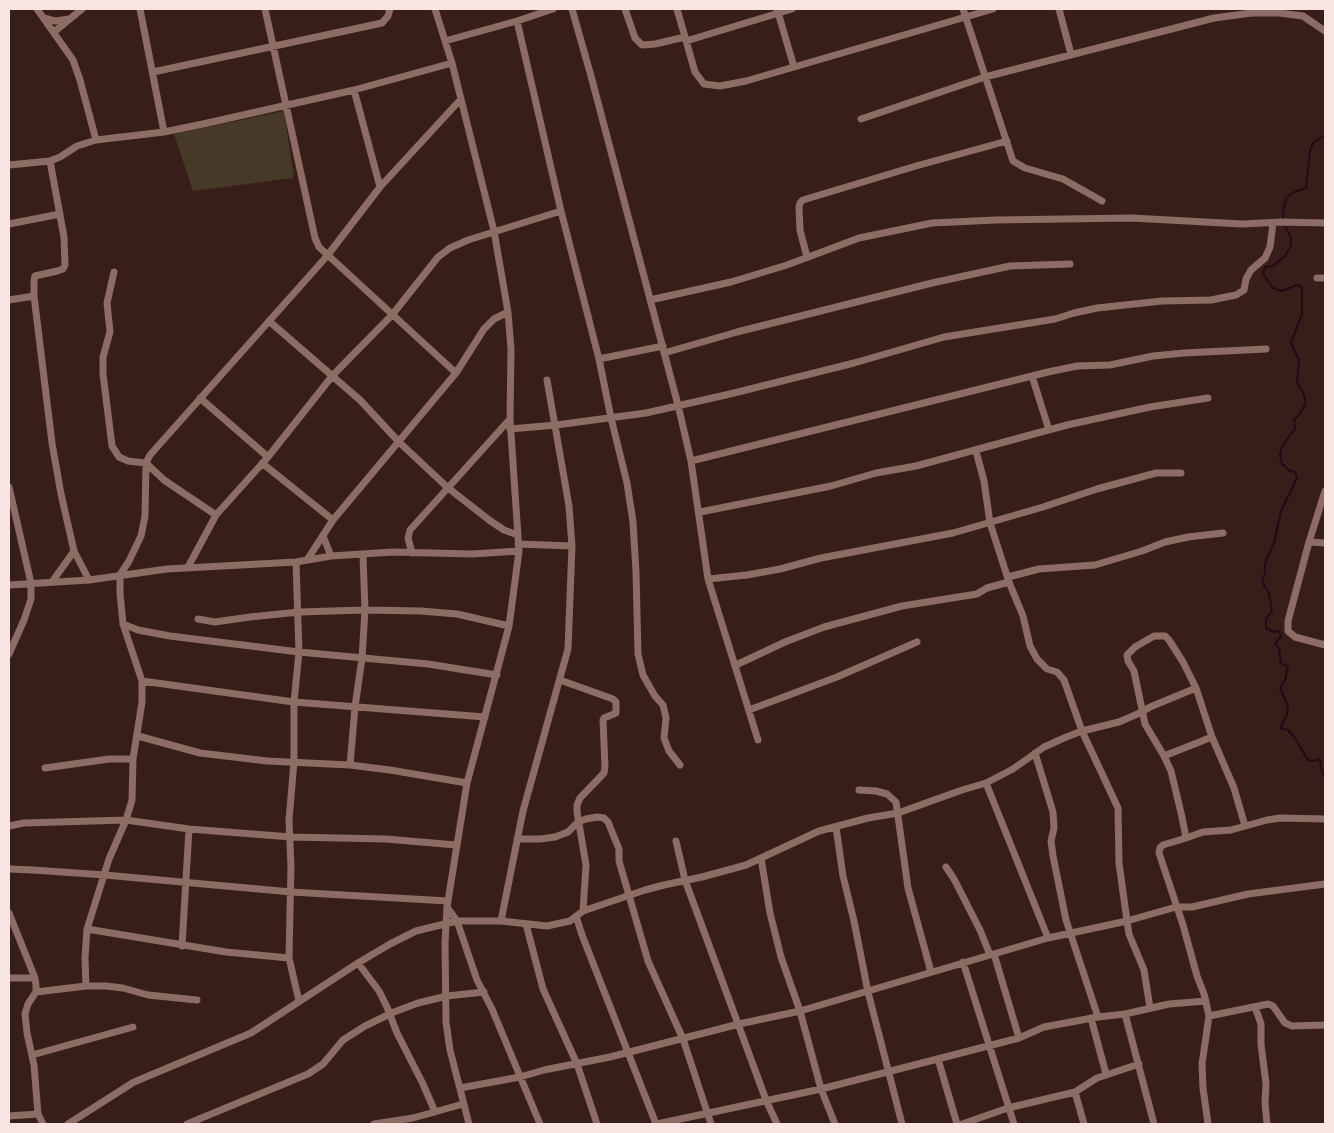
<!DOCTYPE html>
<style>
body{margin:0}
#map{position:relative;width:1334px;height:1133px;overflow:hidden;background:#381e18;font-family:"Varela Round",sans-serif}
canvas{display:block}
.frame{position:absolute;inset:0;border:10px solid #f8e5e1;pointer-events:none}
</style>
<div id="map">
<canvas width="1334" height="1133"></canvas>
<div class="frame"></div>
</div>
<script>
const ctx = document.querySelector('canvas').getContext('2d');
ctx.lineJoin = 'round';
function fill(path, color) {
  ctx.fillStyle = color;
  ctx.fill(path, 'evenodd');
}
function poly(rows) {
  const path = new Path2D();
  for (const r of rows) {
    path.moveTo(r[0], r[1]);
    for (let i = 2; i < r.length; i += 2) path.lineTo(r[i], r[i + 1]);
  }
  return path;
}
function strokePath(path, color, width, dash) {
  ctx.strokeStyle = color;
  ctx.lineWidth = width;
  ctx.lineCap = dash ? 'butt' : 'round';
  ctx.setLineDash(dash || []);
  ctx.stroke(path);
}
fill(poly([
 [284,111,294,178,193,191,174,134]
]), '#463927');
strokePath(poly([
 [1325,99,1325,118],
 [1283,219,1283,212,1286,198,1296,191,1306,188,1310,151,1313,143,1325,135],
 [1284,224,1291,238,1291,246,1285,256,1273,266,1265,267,1263,274,1273,288,1282,291,1297,285,1302,287,1302,314,1291,343,1299,360,1297,383,1303,392,1306,403,1300,414,1294,420,1295,429,1282,446,1280,455,1282,464,1290,471,1295,472,1297,478,1281,511,1274,543,1265,563,1265,573,1262,582,1269,593,1272,611,1266,619,1266,628,1274,632,1280,631,1281,637,1275,643,1279,649,1281,663,1288,667,1285,680,1280,688,1288,706,1287,715,1280,728,1288,730,1295,738,1308,760,1312,761,1320,759,1321,768,1325,778]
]), '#250819', 2);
strokePath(poly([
 [37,9,73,60,80,80,96,140],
 [140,9,164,132],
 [265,9,315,238,319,247,456,373],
 [435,9,452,63,494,231,508,312,511,349,510,419,519,551,509,626,467,783,447,907,445,943,446,1022,450,1050,469,1124],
 [572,9,591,76,678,405,691,461,708,579,758,740],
 [625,9,635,38,642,45,655,44,685,37],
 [677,9,695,72,704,84,720,86,746,81,993,9],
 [777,9,794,67],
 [963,9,1013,161,1025,168,1063,179,1102,201],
 [1059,9,1071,54],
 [44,18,55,21,69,19],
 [517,21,561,211,599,359,611,418,627,483,633,522,636,572,638,654,643,675,655,696,663,705,666,718,664,738,669,751,680,765],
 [54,32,82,9],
 [445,41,517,21,553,9],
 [686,41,792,9],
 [153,72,382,23,388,16,390,9],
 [354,90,380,187],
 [461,99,380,187,327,256,150,455,146,463,145,516,141,536,129,561,120,575,120,593,123,624,142,681,294,702,485,717],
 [861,119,985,77,1214,18,1252,13,1279,13,1303,16,1325,31],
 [50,161,64,237,65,265,63,269,57,271,35,276,34,281,34,296,52,443,61,494,74,551,89,580],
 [9,165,50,161,60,157,77,146,96,140,164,132,203,124,354,90,452,63],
 [9,224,60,214],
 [807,257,800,230,799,207,800,203,803,200,916,166,1007,141],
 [114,272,107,303,110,332,103,357,103,374,112,446,119,457,128,461,146,463,164,480,216,515],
 [1317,278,1325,278],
 [9,300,34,296],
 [650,300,731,282,787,265,859,238,932,223,996,220,1132,218,1242,224,1282,222,1325,223],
 [269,321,360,400,399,442,447,487,489,520,504,530,518,535],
 [664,353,737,332,932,283,1010,266,1070,264],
 [599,359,663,346],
 [1032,376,1049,430],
 [200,398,268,457],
 [510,429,556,425,646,413,730,394,854,363,944,337,1055,319,1074,313,1097,308,1162,301,1211,300,1236,295,1244,290,1246,279,1251,270,1265,258,1270,247,1273,223],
 [976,451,984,481,990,523,1009,582,1023,616,1030,646,1037,659,1047,669,1057,672,1064,680,1082,731,1118,808,1119,863,1127,921,1129,934,1144,970,1150,1008],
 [691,461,1048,372,1077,366,1110,365,1153,356,1184,353,1266,349],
 [262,463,333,520],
 [9,487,31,583,31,599,24,620,9,654],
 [1325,491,1309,542,1288,621,1288,631,1295,637,1325,645],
 [700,512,831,486,876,473,916,466,1067,425,1150,407,1208,398],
 [323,536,331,556],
 [1309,542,1325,543],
 [518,544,572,546],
 [412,553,408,538,410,530,510,419],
 [307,560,333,520,456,373,484,329,494,319,508,312],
 [188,567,216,515,268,457,333,375,392,315,438,257,450,248,468,240,561,211],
 [1008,577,1039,569,1095,565,1142,551,1165,542,1188,537,1223,533],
 [708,579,747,575,780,569,821,558,953,533,1043,507,1097,489,1156,473,1181,473],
 [52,582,74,551],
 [9,585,89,580,167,569,296,562,331,556,393,552,472,554,519,551],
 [198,619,215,622,250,617,299,612,365,610,421,611,457,614,509,626],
 [123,624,138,630,170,636,299,652,428,664,497,675],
 [736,665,785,642,824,627,902,606,977,594,987,588,1009,582],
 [560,680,613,699,616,702,616,713,604,718,603,720,605,767,604,773,580,798,577,805,577,812,586,865,583,911],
 [749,710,837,677,917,642],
 [138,736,200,753,267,761,350,765,390,770,467,783],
 [1035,753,1053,812,1054,828,1051,841,1053,856,1066,920,1098,1017],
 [1164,756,1212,737],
 [350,765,355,707,362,658,365,610,363,555],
 [45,768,109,759,133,759,142,702,142,681],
 [986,783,1048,938],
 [859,790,876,791,887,794,896,802,908,888,931,972],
 [9,826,24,823,126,820,189,829,291,837,386,839,456,845],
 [836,827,843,876,854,921,868,992,902,1124],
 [1186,838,1203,832,1231,830,1267,820,1280,818,1325,819],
 [517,839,540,839,555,837,568,832,578,822,586,819,597,817,604,818,608,822,619,849,619,861,648,961,683,1039,711,1124],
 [676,841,685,880,766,1100,777,1124],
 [761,858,770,913,781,957,800,1011,821,1089,835,1124],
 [946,867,954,879,980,930,990,955],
 [9,869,33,870,105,875,291,892,448,901],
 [447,907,457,921,477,980,492,1009,540,1124],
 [9,913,35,978,36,985,36,992,28,1004,25,1014,27,1033,34,1065,38,1114,9,1116],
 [576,916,582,935,656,1124],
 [501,921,523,811,568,649,572,546,569,506,547,380],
 [526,924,543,989,577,1064,597,1124],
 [87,929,226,952,289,958,299,1001],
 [182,946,189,829],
 [994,954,1019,1038],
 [289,958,291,867,289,820,294,762,294,702,299,652,296,562],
 [963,962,1014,1124],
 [358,963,379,991,387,1007,397,1033,423,1084,435,1112],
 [9,978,35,978],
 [86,986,85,958,87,929,109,859,126,820,132,800,133,759],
 [36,992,86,986,106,986,123,988,148,995,197,1000],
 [1255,1007,1261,1024,1261,1044,1266,1084,1265,1103,1267,1124],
 [1125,1014,1154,1124],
 [1209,1016,1268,1004,1273,1006,1285,1023,1292,1026,1325,1025],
 [1091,1018,1106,1074],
 [32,1055,133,1027],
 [938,1059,957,1124],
 [460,1088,520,1077,544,1070,610,1057,739,1024,800,1011,1048,938,1127,921,1176,907,1192,907,1248,894,1325,884],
 [1075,1092,1097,1078,1139,1064],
 [38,1114,43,1124],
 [68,1124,134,1082,251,1033,358,963,390,944,416,931,457,921,501,921,547,926,570,921,583,911,645,890,664,885,702,877,746,865,819,831,868,818,898,813,962,790,986,783,1013,769,1044,747,1064,738,1082,731,1119,722,1142,712,1150,707,1196,688],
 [187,1124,308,1074,323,1064,343,1040,365,1026,394,1012,418,1003,447,996,484,992],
 [374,1124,413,1118,463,1104],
 [657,1124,821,1089,988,1046,1019,1038,1044,1027,1098,1017,1125,1014,1169,1004,1206,1001],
 [962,1124,1008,1108,1075,1092,1084,1124],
 [1208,1124,1203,1088,1202,1064,1209,1016,1204,994,1197,976,1183,925,1159,853,1160,848,1163,845,1186,838,1182,817,1171,771,1164,756,1145,724,1134,671,1128,661,1127,655,1135,647,1154,636,1165,636,1169,640,1183,662,1196,688,1212,737,1234,788,1245,826]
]), '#8c6c65', 7);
</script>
